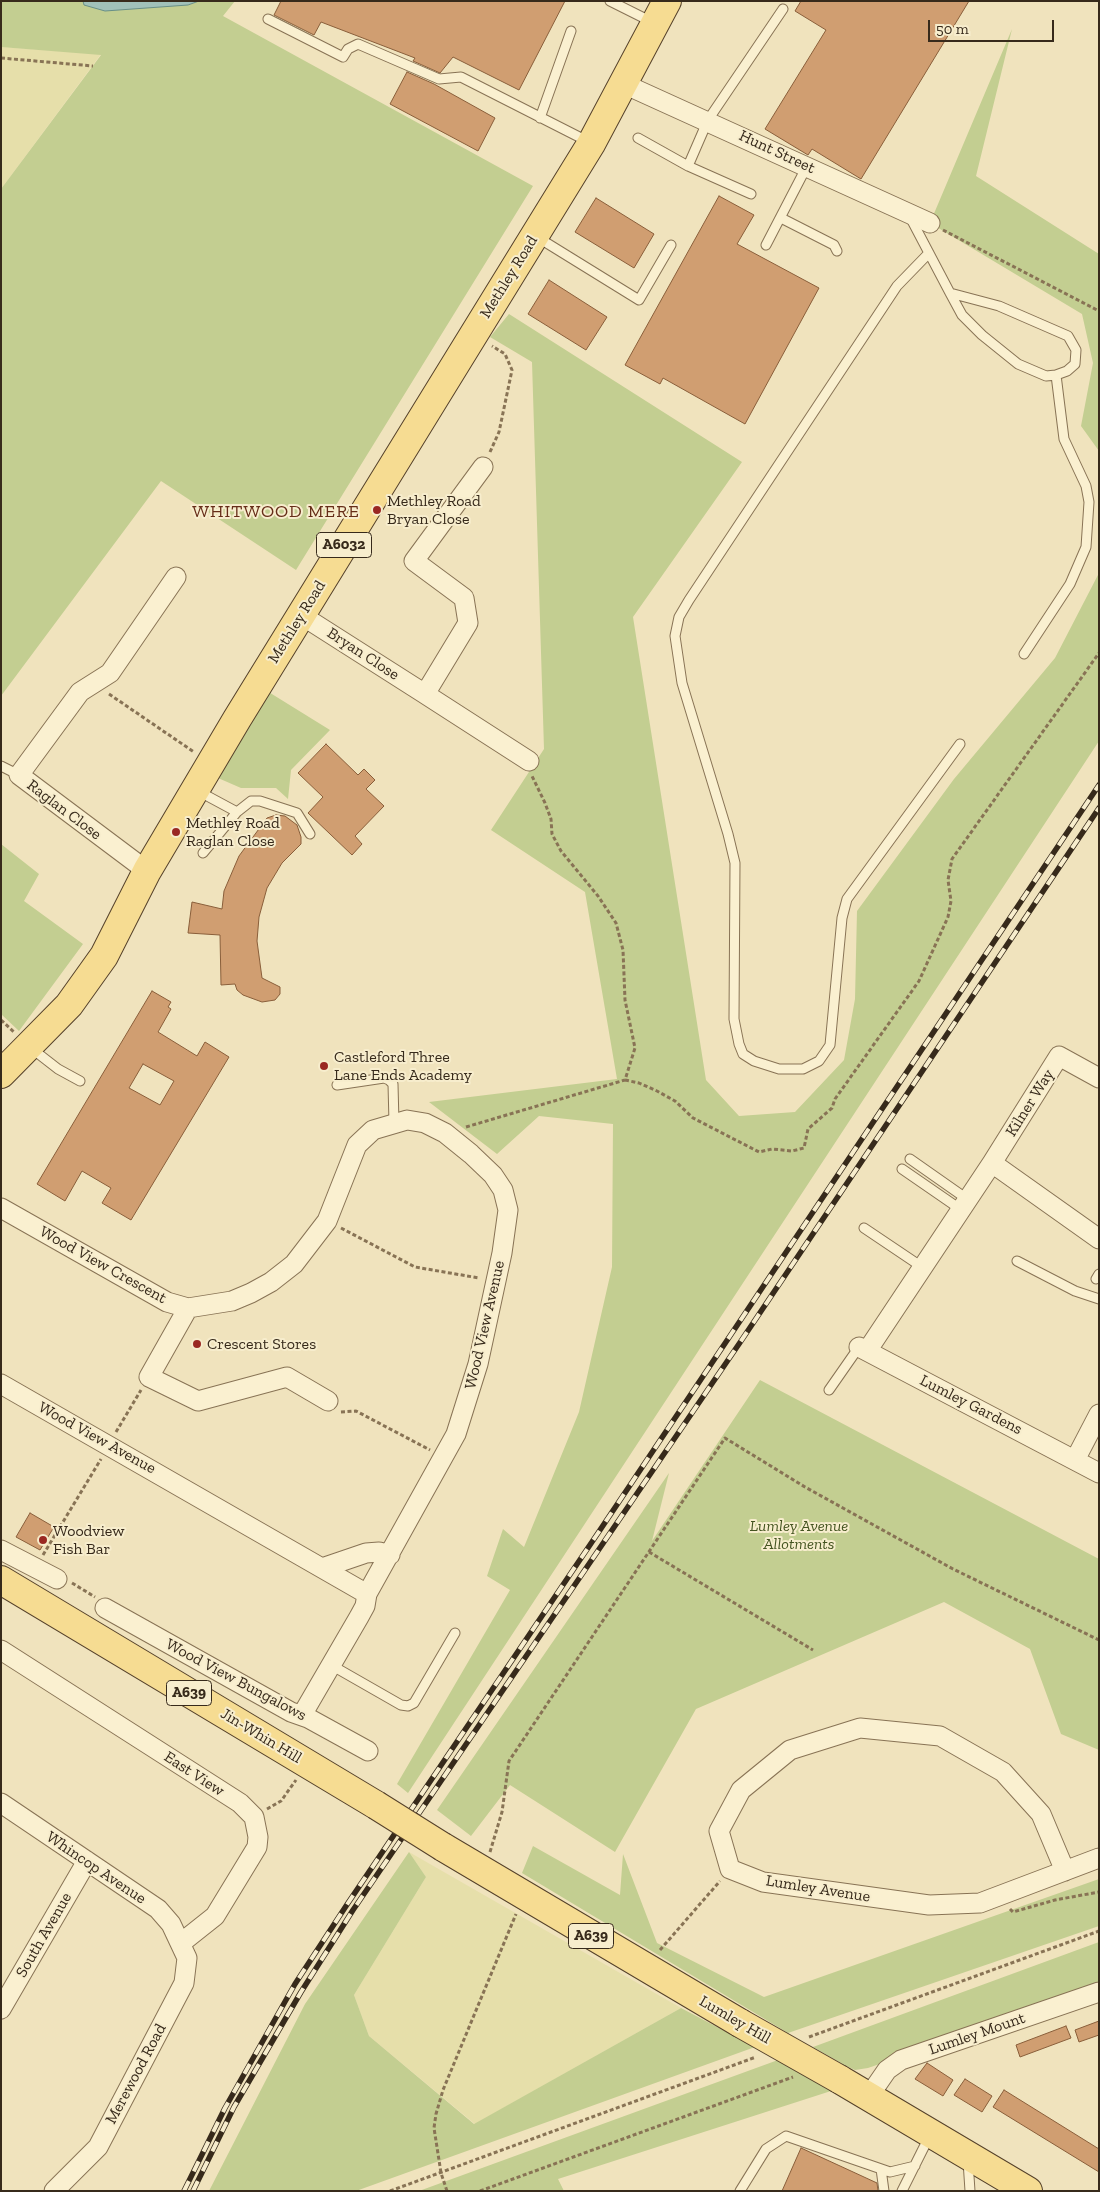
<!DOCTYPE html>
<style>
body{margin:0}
#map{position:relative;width:1100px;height:2192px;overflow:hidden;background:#f0e3bd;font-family:"Zilla Slab",serif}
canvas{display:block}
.frame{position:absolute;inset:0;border:2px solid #372a1b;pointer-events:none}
.scale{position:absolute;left:928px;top:20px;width:126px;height:22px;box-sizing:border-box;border:2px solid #372a1b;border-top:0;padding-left:6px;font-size:15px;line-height:18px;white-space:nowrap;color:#372a1b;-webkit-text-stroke:4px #f7edcd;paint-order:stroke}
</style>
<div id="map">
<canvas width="1100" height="2192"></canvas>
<div class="frame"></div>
<div class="scale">50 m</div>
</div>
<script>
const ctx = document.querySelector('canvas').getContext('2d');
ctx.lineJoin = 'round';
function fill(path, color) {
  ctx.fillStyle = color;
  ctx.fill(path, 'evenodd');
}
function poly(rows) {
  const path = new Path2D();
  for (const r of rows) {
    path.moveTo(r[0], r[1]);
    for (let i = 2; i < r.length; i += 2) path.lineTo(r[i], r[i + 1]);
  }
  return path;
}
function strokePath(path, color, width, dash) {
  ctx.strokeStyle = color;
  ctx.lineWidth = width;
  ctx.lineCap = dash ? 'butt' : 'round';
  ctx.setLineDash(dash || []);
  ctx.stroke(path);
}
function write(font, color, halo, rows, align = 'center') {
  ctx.font = font + ' "Zilla Slab",serif';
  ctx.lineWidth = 4;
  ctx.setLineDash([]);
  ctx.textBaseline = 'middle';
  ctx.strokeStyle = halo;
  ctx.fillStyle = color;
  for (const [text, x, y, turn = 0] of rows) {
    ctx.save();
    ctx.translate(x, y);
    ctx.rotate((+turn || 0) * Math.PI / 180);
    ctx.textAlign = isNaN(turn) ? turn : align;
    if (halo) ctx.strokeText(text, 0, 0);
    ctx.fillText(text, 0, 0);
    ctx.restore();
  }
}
fill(poly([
 [1,47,101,54,1,189],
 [409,1852,681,2008,475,2124,369,2036,354,1995,426,1877]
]), '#e6dfaa');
fill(poly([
 [1,1,83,1,84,5,188,5,199,1,235,1,223,16,533,186,296,570,161,481,1,696,1,189,101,55,1,47],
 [1012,29,976,176,1099,254,1099,451,1081,426,1093,363,1082,314,930,223],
 [509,314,742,462,633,617,706,1080,739,1116,795,1112,844,1060,855,999,857,911,954,779,1055,658,1099,573,1099,741,408,1793,397,1784,510,1590,487,1576,503,1529,524,1547,579,1412,612,1267,613,1124,539,1116,497,1154,429,1102,617,1079,585,892,491,830,544,749,532,362,490,337],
 [267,691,330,730,291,770,288,799,276,788,241,788,218,778],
 [1,844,39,874,24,901,83,944,19,1031,1,1014],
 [760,1380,1099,1559,1099,1750,1061,1734,1030,1649,944,1602,696,1709,615,1852,510,1785,471,1836,437,1810,669,1473,652,1541],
 [533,1846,620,1895,623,1854,657,1943,764,1997,1099,1879,1099,1926,788,2033,522,1873],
 [409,1852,426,1877,354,1995,369,2036,474,2124,681,2008,755,2047,356,2191,209,2191,305,2004],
 [1099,1942,1099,1989,868,2068,855,2070,846,2066,813,2047],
 [778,2060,831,2091,558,2179,564,2191,419,2191]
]), '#c3ce91');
const water = poly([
 [83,1,199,1,188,5,105,11,84,5,83,1]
]);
fill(water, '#a1c1b9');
strokePath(water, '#688f87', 1);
const building = poly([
 [281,1,565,1,519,90,453,57,440,73,413,61,415,58,321,22,314,35,274,15,281,1],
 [801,1,969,1,861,179,812,149,808,155,765,129,826,30,795,11,801,1],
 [407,72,434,84,495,118,478,151,390,104,407,72],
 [719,196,754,215,737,244,819,288,745,424,663,378,660,384,625,365,719,196],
 [596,198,654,234,634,268,575,232,596,198],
 [549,280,607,317,586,350,528,314,549,280],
 [326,744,358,775,364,769,375,780,366,789,384,806,355,836,362,844,352,855,308,813,323,797,298,773,326,744],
 [276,815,285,816,297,825,301,837,301,844,282,863,267,888,259,917,257,941,262,978,280,987,280,994,275,1000,262,1002,243,995,237,990,235,984,221,985,220,935,188,933,192,902,222,909,224,891,239,856,267,818,276,815],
 [152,991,171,1002,168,1007,171,1009,158,1032,197,1056,205,1042,229,1057,131,1220,102,1203,111,1188,82,1171,65,1201,37,1184,152,991],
 [143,1064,174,1081,160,1105,129,1088,143,1064],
 [30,1513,54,1527,40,1550,16,1537,30,1513],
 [1099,2021,1099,2035,1079,2042,1075,2030,1099,2021],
 [1066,2026,1071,2038,1020,2057,1016,2045,1066,2026],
 [927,2063,953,2080,943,2096,915,2079,927,2063],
 [965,2079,992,2096,982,2112,954,2095,965,2079],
 [1004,2090,1099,2149,1099,2172,993,2107,1004,2090],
 [801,2148,877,2183,878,2191,782,2191,801,2148]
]);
fill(building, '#d09e71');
strokePath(building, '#895e3a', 1);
const lane = poly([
 [610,1,652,22],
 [268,19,343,57,348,49,358,44,439,79,461,77,589,142],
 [540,118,571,31],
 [638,138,688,166,708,120,783,9],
 [688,166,751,194],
 [910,217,950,293,962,315,982,335,1018,364,1046,376,1056,375,1067,371,1075,364,1076,350,1068,336,999,306,950,293],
 [781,218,834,245,837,251],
 [537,237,639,300,671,245],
 [766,245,807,166],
 [929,253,897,286,689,600,679,617,675,636,682,683,728,834,735,863,734,1019,739,1044,743,1054,754,1061,779,1069,803,1069,819,1061,830,1045,842,918,847,899,960,744],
 [1024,654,1070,584,1086,547,1089,502,1086,486,1064,439,1056,375],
 [1,766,19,775],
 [198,791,237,812],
 [203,853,237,812,251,801,260,801,297,813,310,834],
 [31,1048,58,1069,80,1081],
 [337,1085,384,1078,389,1080,393,1084,394,1123],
 [910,1159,967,1199],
 [902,1169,960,1209],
 [864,1228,922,1267],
 [1017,1261,1075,1291,1099,1299],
 [1096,1279,1099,1274],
 [829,1390,859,1347],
 [331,1665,401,1705,408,1706,414,1703,455,1633],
 [968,2161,970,2191],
 [881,2169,884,2191],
 [740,2191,766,2149,786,2136,890,2172,915,2166],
 [902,2191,930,2135]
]);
const street = poly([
 [624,84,930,223],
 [301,615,425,694,468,623,464,598,414,561,483,467],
 [425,694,529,761],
 [147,871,19,775,80,692,110,673,176,577],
 [992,1163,1059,1056,1099,1078],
 [1,1208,167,1302,188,1308,232,1301,251,1293,271,1282,294,1264,327,1221,357,1145,373,1130,407,1120,425,1123,445,1133,471,1154,493,1175,503,1190,508,1210,502,1253,478,1364,456,1434,367,1594,365,1606,359,1617,302,1715],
 [188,1308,149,1377,198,1401,287,1377,328,1401],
 [859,1347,1099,1473],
 [867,1351,992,1163,1099,1239],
 [1,1384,367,1594],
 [1075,1460,1099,1414],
 [1,1550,57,1579],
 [322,1568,366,1553,379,1552,390,1555],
 [105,1608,291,1712,308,1718,368,1751],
 [1,1650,240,1803,254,1817,258,1837,257,1847,215,1916,181,1943],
 [1,1803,158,1909,171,1924,187,1958,184,1983,98,2147,54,2191],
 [1065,1871,1041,1814,1003,1772,940,1736,860,1728,790,1750,741,1790,719,1831,730,1869,763,1882,929,1905,980,1903,1099,1858],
 [1,2009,87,1861],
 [869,2096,887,2070,901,2060,1099,1992]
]);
const primary = poly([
 [1,1074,69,1005,104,956,147,871,237,719,591,144,667,1],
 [1,1580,376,1805],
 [443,1847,740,2023],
 [839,2079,1028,2191]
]);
strokePath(lane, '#887355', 11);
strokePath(street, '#887355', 21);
strokePath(primary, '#55412a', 30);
strokePath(poly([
 [1,58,93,66],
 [943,230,1099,311],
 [490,452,499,432,512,370,505,354,492,346],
 [109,694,194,752],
 [1,1020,14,1032],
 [625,1080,639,1083,657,1091,675,1101,693,1118,759,1152,772,1149,792,1151,804,1148,808,1129,832,1108,835,1099,919,981,948,917,951,901,948,880,952,859,1099,653],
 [466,1127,625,1080,635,1048,625,1000,623,950,616,923,598,896,561,851,552,834,551,819,545,803,532,776],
 [341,1228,415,1267,479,1278],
 [341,1412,356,1411,430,1450],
 [116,1432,141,1390],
 [649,1552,813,1650],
 [43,1555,101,1459],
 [72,1583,95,1597],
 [267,1809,281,1801,296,1780],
 [490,1852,502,1812,509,1761,725,1438,805,1487,953,1569,1099,1640],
 [1010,1909,1013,1912,1055,1900,1099,1892],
 [660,1950,720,1881],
 [809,2037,1099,1931],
 [390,2191,756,2057],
 [447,2191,441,2173,434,2128,436,2114,443,2090,516,1914],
 [480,2191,793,2077]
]), '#887355', 3, [4, 2.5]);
strokePath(lane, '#faf0d0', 9);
strokePath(street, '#faf0d0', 19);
strokePath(primary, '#f6dc92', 28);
const rail = poly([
 [184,2191,225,2108,295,1984,348,1903,596,1536,1099,785],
 [193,2191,234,2107,301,1992,353,1910,741,1341,1099,808]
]);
strokePath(rail, '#372a1b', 5.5);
strokePath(rail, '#f7edcd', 4, [11]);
const primaryBridge = poly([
 [376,1805,443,1847],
 [740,2023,839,2079]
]);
strokePath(primaryBridge, '#55412a', 30, []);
strokePath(primaryBridge, '#f6dc92', 28);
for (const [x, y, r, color] of [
 [377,510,5,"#9a2822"],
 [176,832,5,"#9a2822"],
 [324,1066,5,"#9a2822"],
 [197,1344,5,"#9a2822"],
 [43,1540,5,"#9a2822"]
]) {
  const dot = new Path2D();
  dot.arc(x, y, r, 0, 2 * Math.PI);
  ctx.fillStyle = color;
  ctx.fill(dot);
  strokePath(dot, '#f7edcd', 2);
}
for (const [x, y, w] of [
 [344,545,55],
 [189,1693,45],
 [591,1936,45]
]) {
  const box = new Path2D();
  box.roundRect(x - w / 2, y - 12.5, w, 25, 4);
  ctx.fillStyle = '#f7edcd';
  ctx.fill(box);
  strokePath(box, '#372a1b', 1);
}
write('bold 15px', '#372a1b', null, [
 ["A6032",344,545],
 ["A639",189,1693],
 ["A639",591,1936]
]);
write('16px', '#372a1b', '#f7edcd', [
 ["Hunt Street",777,152,25],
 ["Methley Road",509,277,-58],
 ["Methley Road",297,622,-58],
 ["Bryan Close",363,654,33],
 ["Raglan Close",64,810,37],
 ["Kilner Way",1030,1103,-58],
 ["Wood View Crescent",103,1265,29],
 ["Wood View Avenue",485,1325,-77],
 ["Lumley Gardens",971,1405,27],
 ["Wood View Avenue",97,1438,29],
 ["Wood View Bungalows",236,1680,28],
 ["Jin-Whin Hill",261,1736,31],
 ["East View",194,1774,33],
 ["Whincop Avenue",96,1868,34],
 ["Lumley Avenue",818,1889,9],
 ["South Avenue",44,1935,-60],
 ["Lumley Hill",735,2020,30],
 ["Lumley Mount",977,2034,-19],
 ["Merewood Road",136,2074,-62]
]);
write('16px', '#372a1b', '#f7edcd', [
 ["Methley Road",387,501],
 ["Bryan Close",387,519],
 ["Methley Road",186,823],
 ["Raglan Close",186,841],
 ["Castleford Three",334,1057],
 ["Lane Ends Academy",334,1075],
 ["Crescent Stores",207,1344],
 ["Woodview",53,1531],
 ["Fish Bar",53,1549]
], 'left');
write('italic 16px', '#445420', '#f7edcd', [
 ["Lumley Avenue",799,1526],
 ["Allotments",799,1544]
]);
ctx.letterSpacing = '1px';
write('18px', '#662d18', '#f7edcd', [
 ["WHITWOOD MERE",276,512]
]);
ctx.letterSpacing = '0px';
</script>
